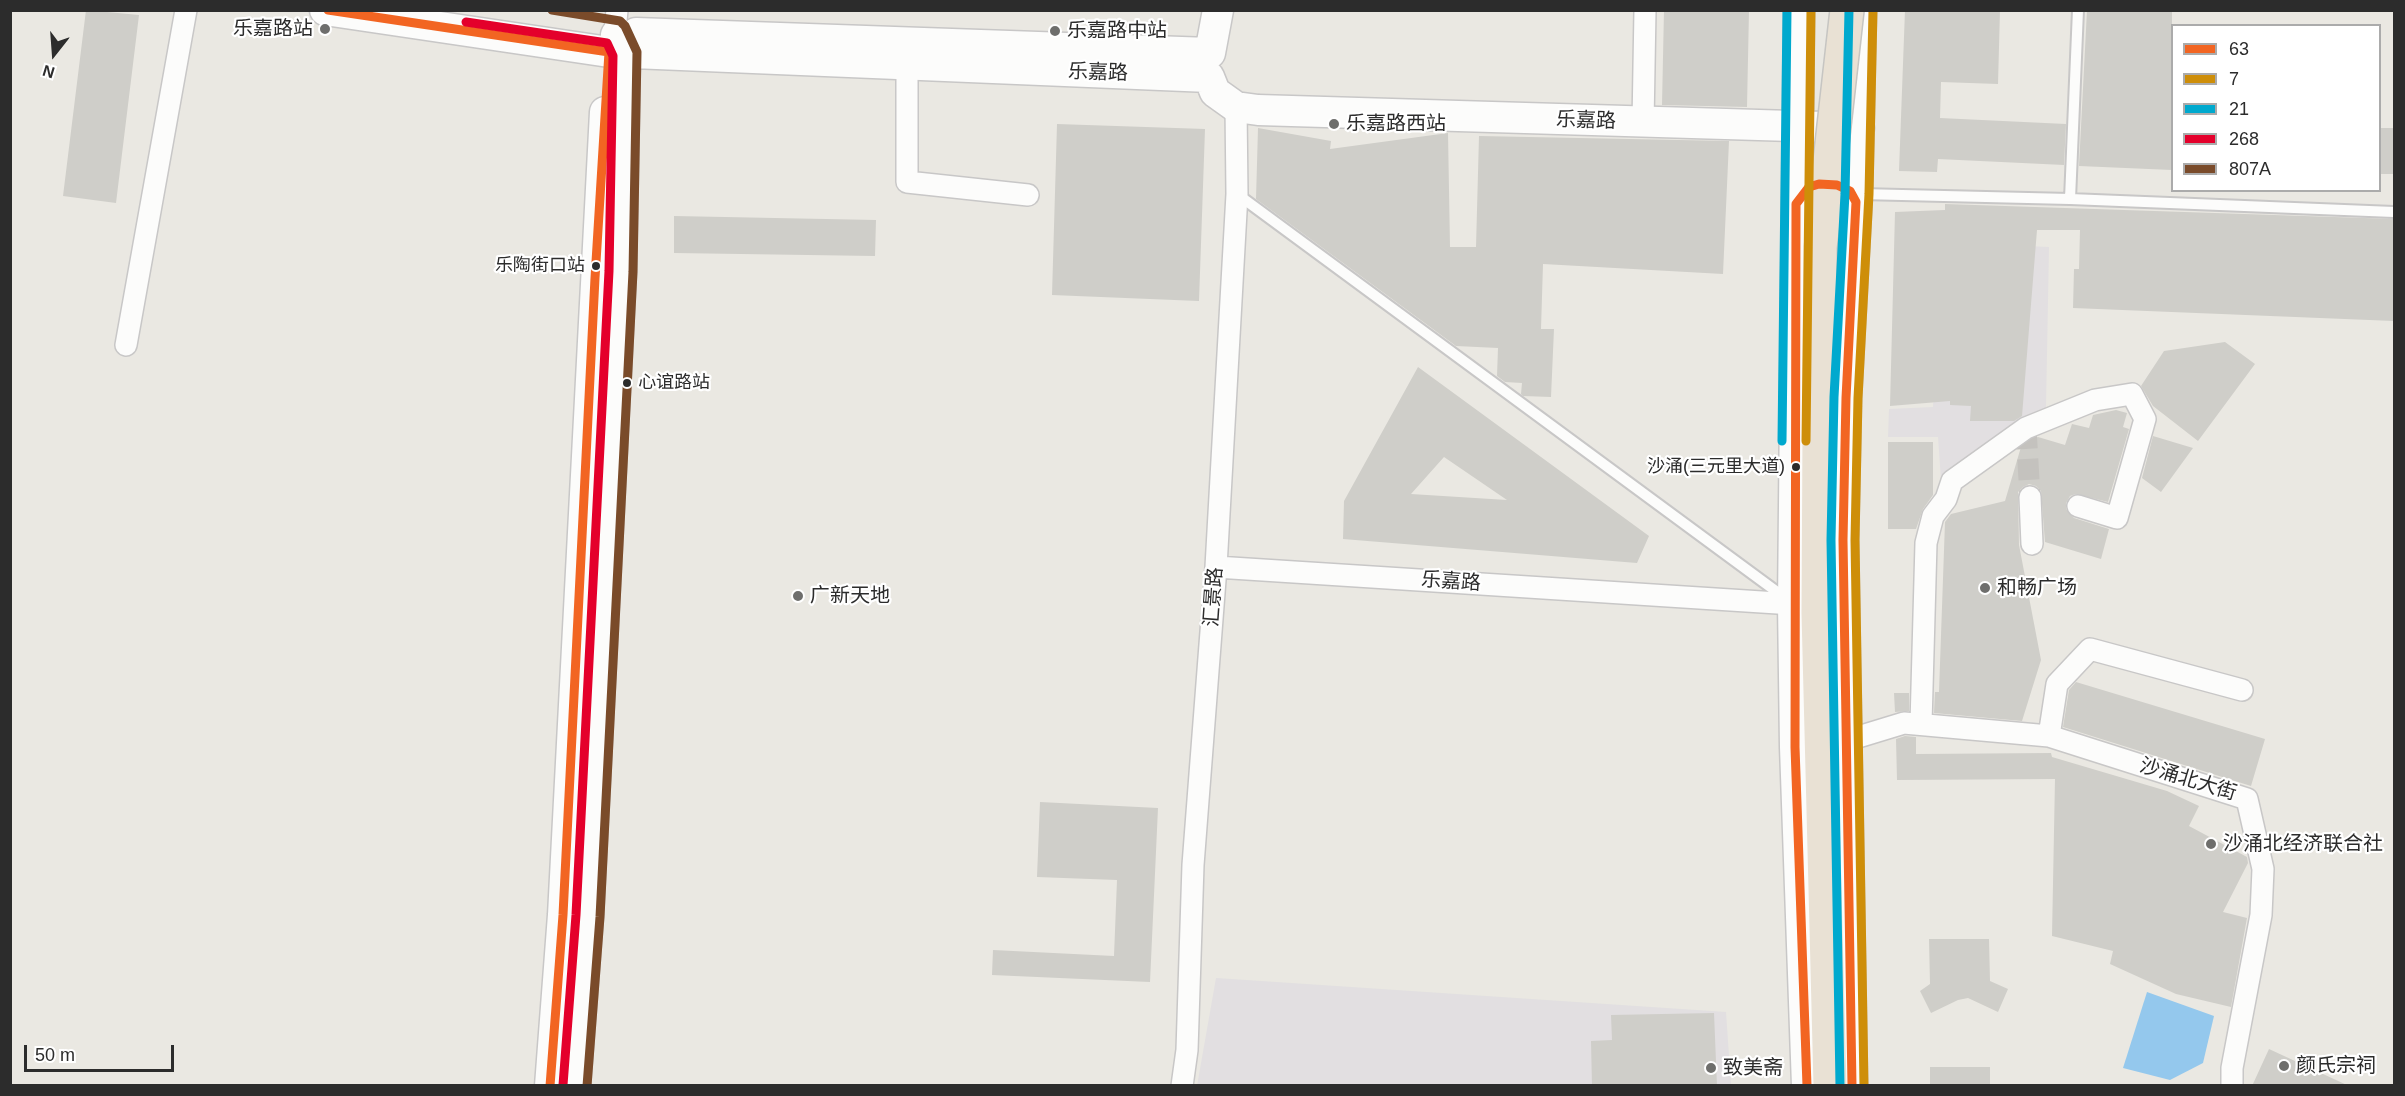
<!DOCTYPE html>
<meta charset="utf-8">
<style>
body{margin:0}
#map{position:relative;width:2405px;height:1096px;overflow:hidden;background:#eae8e2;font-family:Arial,sans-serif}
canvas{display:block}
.frame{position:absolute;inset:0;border:12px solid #2c2c2c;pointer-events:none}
.legend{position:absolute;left:2171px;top:24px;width:210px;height:168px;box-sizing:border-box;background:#fff;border:2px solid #ababab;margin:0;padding:8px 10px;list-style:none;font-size:18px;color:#2c2c2c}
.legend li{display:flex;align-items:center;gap:12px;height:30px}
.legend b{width:30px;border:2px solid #ababab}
.north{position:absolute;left:24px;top:24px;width:60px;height:60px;-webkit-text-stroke:4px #fff;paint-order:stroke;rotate:197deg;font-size:16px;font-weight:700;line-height:24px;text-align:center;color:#2c2c2c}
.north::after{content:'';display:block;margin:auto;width:21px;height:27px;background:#2c2c2c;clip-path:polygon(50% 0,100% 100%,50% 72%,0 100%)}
.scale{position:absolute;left:24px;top:1045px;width:150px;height:27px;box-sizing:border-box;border:3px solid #2c2c2c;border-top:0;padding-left:8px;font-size:18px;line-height:21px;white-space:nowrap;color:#2c2c2c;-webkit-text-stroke:4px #fff;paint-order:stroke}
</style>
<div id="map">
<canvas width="2405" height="1096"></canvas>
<div class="frame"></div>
<ul class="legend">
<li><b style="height:8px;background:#f26522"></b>63</li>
<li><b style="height:8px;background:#ce8e09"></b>7</li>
<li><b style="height:8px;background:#00a9ce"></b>21</li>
<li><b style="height:8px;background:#e4002b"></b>268</li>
<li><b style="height:8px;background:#7a4b2a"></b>807A</li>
</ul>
<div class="north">N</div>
<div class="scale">50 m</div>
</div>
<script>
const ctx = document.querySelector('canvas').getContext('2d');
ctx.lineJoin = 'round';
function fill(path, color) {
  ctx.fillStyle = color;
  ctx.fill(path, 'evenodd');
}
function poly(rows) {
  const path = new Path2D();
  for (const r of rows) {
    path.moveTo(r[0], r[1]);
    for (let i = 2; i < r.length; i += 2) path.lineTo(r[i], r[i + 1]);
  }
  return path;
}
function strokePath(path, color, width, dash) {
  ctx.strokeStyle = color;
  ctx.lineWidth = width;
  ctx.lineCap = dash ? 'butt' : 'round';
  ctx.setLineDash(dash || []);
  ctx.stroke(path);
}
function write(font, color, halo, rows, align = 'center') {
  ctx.font = font + ' Arial,"Noto Sans SC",sans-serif';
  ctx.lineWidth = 4.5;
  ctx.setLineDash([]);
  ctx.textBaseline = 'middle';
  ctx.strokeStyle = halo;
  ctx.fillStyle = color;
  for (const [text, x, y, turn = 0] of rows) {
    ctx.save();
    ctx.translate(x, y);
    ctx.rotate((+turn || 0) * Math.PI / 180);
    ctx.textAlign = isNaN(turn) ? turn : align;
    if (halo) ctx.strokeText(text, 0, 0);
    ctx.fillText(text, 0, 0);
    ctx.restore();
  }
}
fill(poly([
 [1940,242,2049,247,2046,407,1941,480,1938,437,1888,437,1889,409,1933,407],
 [1216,978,1726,1012,1731,1085,1197,1086]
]), '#e2dfe1');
fill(poly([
 [2147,992,2214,1016,2203,1063,2170,1080,2123,1068]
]), '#94c8ed');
fill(poly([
 [86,10,139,15,116,203,63,196],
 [1664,10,1749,10,1747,107,1662,105],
 [1905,10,2000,10,1998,84,1941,82,1940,118,2066,124,2064,165,1938,159,1937,172,1899,171],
 [2087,10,2172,10,2172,170,2079,166],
 [1057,124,1205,129,1199,301,1052,295],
 [1258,128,1331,141,1330,149,1448,133,1450,247,1476,247,1479,136,1729,141,1723,274,1543,264,1541,329,1554,329,1551,397,1523,396,1521,394,1522,383,1505,382,1497,376,1498,348,1456,346,1256,199],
 [2379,128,2394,128,2394,174,2379,174],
 [1945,204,2394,219,2394,321,2073,308,2074,269,2079,269,2080,230,2037,230,2022,416,2014,421,1970,421,1971,406,1950,405,1950,401,1890,406,1895,212,1945,210],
 [674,216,876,220,875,256,674,253],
 [2225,342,2255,364,2198,441,2153,406,2141,386,2164,351],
 [1418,367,1649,536,1637,563,1343,539,1344,501],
 [1444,457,1507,500,1411,494],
 [2116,410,2127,413,2123,427,2129,429,2108,502,2076,494,2070,496,2066,503,2066,509,2074,518,2109,529,2101,559,2045,542,2041,491,2036,486,2029,484,2023,487,2018,492,2019,545,2041,660,2022,721,1934,713,1935,692,1939,692,1945,522,1951,514,2005,501,2021,447,2032,439,2038,437,2065,445,2072,424,2089,428,2093,415],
 [2153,436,2193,448,2161,492,2142,478],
 [1888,442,1933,442,1933,495,1923,509,1916,529,1888,529],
 [2076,682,2265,739,2251,786,2063,727,2069,690],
 [1894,693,1909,693,1909,711,1895,712],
 [1905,736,1916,737,1916,754,2051,753,2052,757,2167,791,2199,806,2189,826,2247,857,2248,863,2223,912,2247,918,2231,1007,2176,994,2110,964,2113,951,2052,936,2055,779,1897,780,1896,739],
 [1040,802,1158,808,1150,982,992,975,993,950,1114,956,1117,880,1037,877],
 [1929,939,1989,939,1990,981,2008,989,1998,1012,1968,998,1958,1000,1931,1013,1920,991,1930,984],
 [1714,1013,1717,1086,1592,1086,1591,1041,1612,1040,1611,1015],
 [2269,1049,2349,1086,2252,1086],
 [1930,1067,1990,1067,1990,1086,1930,1086]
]), '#cfcec9');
strokePath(poly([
 [2026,428,2030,497]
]), '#c4c2be', 21, [21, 10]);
const lane = poly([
 [1237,194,1788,600],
 [1860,194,2070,199,2394,212],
 [2070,199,2078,10]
]);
const street = poly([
 [615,32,617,10],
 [907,66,907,182,1028,195],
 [1643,123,1645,10],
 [126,345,186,10],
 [2030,497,2032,544],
 [1216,567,1793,604],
 [1921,724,1926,543,1933,516,1946,499,1952,481,2026,428,2095,400,2132,394,2145,419,2117,518,2078,506],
 [2049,736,2057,684,2090,649,2242,690],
 [1845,741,1904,723,2049,736,2247,799,2263,869,2261,915,2232,1068,2232,1086],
 [1182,1086,1187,1050,1193,865,1216,567,1237,194,1236,107]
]);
const secondary = poly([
 [325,10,609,52,1209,77,1215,92,1236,107,1258,110,1859,128],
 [1799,10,1793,604,1795,747,1807,1086],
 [636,33,1210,53,1218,10],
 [550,1086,563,915,605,112],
 [575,1086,588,916,621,271,625,53,616,35],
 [1852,1086,1843,540,1846,398,1857,194,1861,10]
]);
const highway = poly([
 [1825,206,1820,247,1818,613,1830,1086]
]);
strokePath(lane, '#c8c7c7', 14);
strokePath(street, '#c8c7c7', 24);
strokePath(secondary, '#c8c7c7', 33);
strokePath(highway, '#c6c5c2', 36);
strokePath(lane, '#fcfcfb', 10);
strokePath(street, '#fcfcfb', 21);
strokePath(secondary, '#fcfcfb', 30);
strokePath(highway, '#e9e1d4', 33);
const highwayBridge = poly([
 [1825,206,1847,10]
]);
strokePath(highwayBridge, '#c6c5c2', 36, []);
strokePath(highwayBridge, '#e9e1d4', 33);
strokePath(poly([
 [328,10,609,52,595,278,563,915,550,1086],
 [1807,1086,1795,747,1796,204,1809,187,1819,184,1837,185,1850,191,1856,202,1846,398,1843,540,1852,1086]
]), '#f26522', 9);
strokePath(poly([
 [1806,441,1811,10],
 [1864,1086,1855,540,1858,398,1869,194,1873,10]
]), '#ce8e09', 9);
strokePath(poly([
 [1782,441,1787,10],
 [1840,1086,1831,540,1834,397,1845,194,1849,10]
]), '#00a9ce', 9);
strokePath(poly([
 [466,22,607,43,613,56,609,271,576,915,563,1085]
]), '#e4002b', 9);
strokePath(poly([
 [552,10,620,21,625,26,637,52,633,272,600,917,587,1086]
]), '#7a4b2a', 9);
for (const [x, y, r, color] of [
 [325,29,6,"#6e6e6c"],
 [1055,31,6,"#6e6e6c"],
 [1334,124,6,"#6e6e6c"],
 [596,266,5,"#2c2c2c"],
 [627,383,5,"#2c2c2c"],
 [1796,467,5,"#2c2c2c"],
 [1985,588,6,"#6e6e6c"],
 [798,596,6,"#6e6e6c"],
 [2211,844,6,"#6e6e6c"],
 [2284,1066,6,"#6e6e6c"],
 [1711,1068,6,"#6e6e6c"]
]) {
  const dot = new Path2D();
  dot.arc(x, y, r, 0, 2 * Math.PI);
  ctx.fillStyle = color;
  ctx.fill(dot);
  strokePath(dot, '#fff', 2);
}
write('18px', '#2c2c2c', '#fff', [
 ["乐陶街口站",585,266],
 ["心谊路站",638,383,"left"],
 ["沙涌(三元里大道)",1785,467]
], 'right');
write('20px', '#2c2c2c', '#fff', [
 ["乐嘉路站",313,29,"right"],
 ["乐嘉路中站",1067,31],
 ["乐嘉路西站",1346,124],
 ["和畅广场",1997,588],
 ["广新天地",810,596],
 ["沙涌北经济联合社",2223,844],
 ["颜氏宗祠",2296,1066],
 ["致美斋",1723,1068]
], 'left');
write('20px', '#2c2c2c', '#fff', [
 ["乐嘉路",1098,73,2],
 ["乐嘉路",1586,121,2],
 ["乐嘉路",1451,582,4],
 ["汇景路",1214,597,-86],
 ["沙涌北大街",2188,780,17]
]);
</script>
